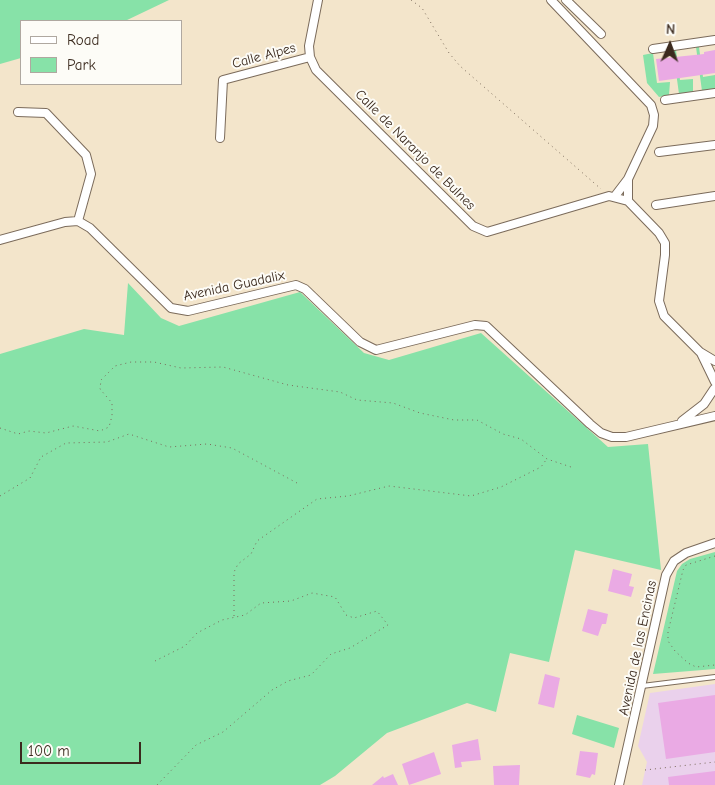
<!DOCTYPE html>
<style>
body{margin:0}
#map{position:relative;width:715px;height:785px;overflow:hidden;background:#f3e5cb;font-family:"Comic Neue",sans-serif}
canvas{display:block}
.legend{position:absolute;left:20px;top:20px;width:162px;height:65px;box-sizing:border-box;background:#fdfcf7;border:1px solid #afa8a0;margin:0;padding:6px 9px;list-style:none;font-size:15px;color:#3b2a1e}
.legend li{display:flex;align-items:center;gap:10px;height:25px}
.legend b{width:25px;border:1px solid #afa8a0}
.north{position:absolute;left:645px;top:20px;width:50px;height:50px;-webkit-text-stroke:4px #fdfcf7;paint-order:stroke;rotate:2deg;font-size:14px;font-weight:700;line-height:20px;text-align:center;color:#3b2a1e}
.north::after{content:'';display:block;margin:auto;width:18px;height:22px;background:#3b2a1e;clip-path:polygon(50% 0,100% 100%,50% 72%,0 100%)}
.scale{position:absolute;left:20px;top:742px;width:121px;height:22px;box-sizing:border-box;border:2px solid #3b2a1e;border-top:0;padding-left:6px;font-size:15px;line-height:18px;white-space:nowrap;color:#3b2a1e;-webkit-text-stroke:4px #fdfcf7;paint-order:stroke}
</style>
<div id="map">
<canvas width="715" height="785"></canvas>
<ul class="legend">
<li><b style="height:6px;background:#fff"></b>Road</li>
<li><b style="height:14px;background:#87e2a8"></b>Park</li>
</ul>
<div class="north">N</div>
<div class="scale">100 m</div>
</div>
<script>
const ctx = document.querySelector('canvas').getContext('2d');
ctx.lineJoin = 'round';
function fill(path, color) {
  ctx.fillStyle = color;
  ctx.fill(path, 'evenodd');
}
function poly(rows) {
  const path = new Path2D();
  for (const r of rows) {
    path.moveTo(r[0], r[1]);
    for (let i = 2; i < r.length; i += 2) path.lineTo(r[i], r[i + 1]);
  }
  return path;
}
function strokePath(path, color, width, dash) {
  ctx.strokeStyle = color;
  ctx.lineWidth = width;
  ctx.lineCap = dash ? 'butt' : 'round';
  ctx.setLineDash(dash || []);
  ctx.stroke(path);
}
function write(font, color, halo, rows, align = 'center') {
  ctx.font = font + ' "Comic Neue",sans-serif';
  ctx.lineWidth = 4;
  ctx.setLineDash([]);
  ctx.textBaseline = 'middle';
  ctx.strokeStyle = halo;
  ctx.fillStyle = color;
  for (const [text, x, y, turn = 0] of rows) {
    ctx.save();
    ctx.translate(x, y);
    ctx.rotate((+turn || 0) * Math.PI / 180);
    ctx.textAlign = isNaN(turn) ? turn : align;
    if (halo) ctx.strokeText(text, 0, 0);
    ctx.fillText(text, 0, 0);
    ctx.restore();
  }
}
fill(poly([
 [715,684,715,785,642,785,647,762,638,746,650,693]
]), '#ead1ec');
fill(poly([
 [0,0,169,0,125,21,21,21,21,58,0,64],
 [696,47,699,47,703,77,715,75,715,89,702,91],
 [673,50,676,50,680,80,693,79,693,92,679,94],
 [653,53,657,83,670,82,669,95,659,97,647,83,643,55],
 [128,283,161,318,179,326,300,292,364,353,389,360,481,333,608,447,648,444,661,570,575,550,549,662,510,653,496,712,467,703,387,733,335,776,320,785,0,785,0,354,84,329,124,335],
 [715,552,715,669,653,674,677,571,682,564,690,559],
 [577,715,619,728,614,748,572,734]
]), '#87e2a8');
fill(poly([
 [715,50,715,73,659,81,656,59,704,54,704,52],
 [613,569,632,574,629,586,634,587,631,597,608,591],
 [588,609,608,614,606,624,602,624,598,636,582,631],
 [545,674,560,678,554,708,538,704],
 [715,695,715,752,666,759,658,703],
 [478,739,481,760,461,762,462,767,455,768,452,745],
 [580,751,598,753,595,775,592,774,590,778,576,775],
 [434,752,441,774,409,785,402,764],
 [520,765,519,785,494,785,493,766],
 [715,771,715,785,669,785,668,777],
 [393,774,398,785,372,785,383,776,384,778]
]), '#eaaae4');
const service = poly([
 [642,686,715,677]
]);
const minor = poly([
 [318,0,309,46,310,57,316,70,473,226,487,232,609,196,628,201,659,233,665,243,665,255,659,301,664,316,700,352,715,361],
 [551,0,651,105,654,115,653,126,628,179,615,196],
 [566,0,601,34],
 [653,49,715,40],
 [665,100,715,93],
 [18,112,46,113,86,155,91,174,78,221],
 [220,138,223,80,310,57],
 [659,152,715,145],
 [628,179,628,201],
 [656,205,715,196],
 [0,240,65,222,78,221,90,228,171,308,188,311,296,285,305,289,360,342,376,350,475,325,486,326,590,424,601,433,612,437,626,437,715,416],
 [701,353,715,382],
 [682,421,704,404,714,389],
 [619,785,666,575,674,561,686,553,715,543]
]);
strokePath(service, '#7b6b5b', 6);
strokePath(minor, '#7b6b5b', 10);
strokePath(poly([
 [411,0,422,8,449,53,460,66,601,189],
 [0,428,18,434,29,431,46,433,73,426,100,431,109,427,112,416,112,403,100,389,101,380,115,366,131,362,154,362,181,368,223,367,288,385,340,392,357,400,393,403,420,413,454,420,477,420,503,434,521,439,547,459,574,468],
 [0,496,30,478,41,457,66,443,107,442,129,434,169,447,207,444,232,448,297,483],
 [715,556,686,565,683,570,668,632,668,641,675,651,688,663,696,667,715,665],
 [234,616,234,572,238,564,251,554,257,541,317,499,348,496,389,486,471,496,501,487,541,467,546,460],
 [155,661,185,646,197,633,222,620,245,615,261,603,291,601,312,593,335,597,346,615,354,618,377,611,388,625,350,648,331,654,311,675,288,681,272,690,223,732,196,745,157,785],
 [645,770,715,762]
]), '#7b6b5b', 1, [1, 4]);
strokePath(service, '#fff', 4);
strokePath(minor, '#fff', 8);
write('14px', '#3b2a1e', '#fdfcf7', [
 ["Calle Alpes",264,56,-15],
 ["Calle de Naranjo de Bulnes",415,150,45],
 ["Avenida Guadalix",234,286,-12],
 ["Avenida de las Encinas",638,648,-78]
]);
</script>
